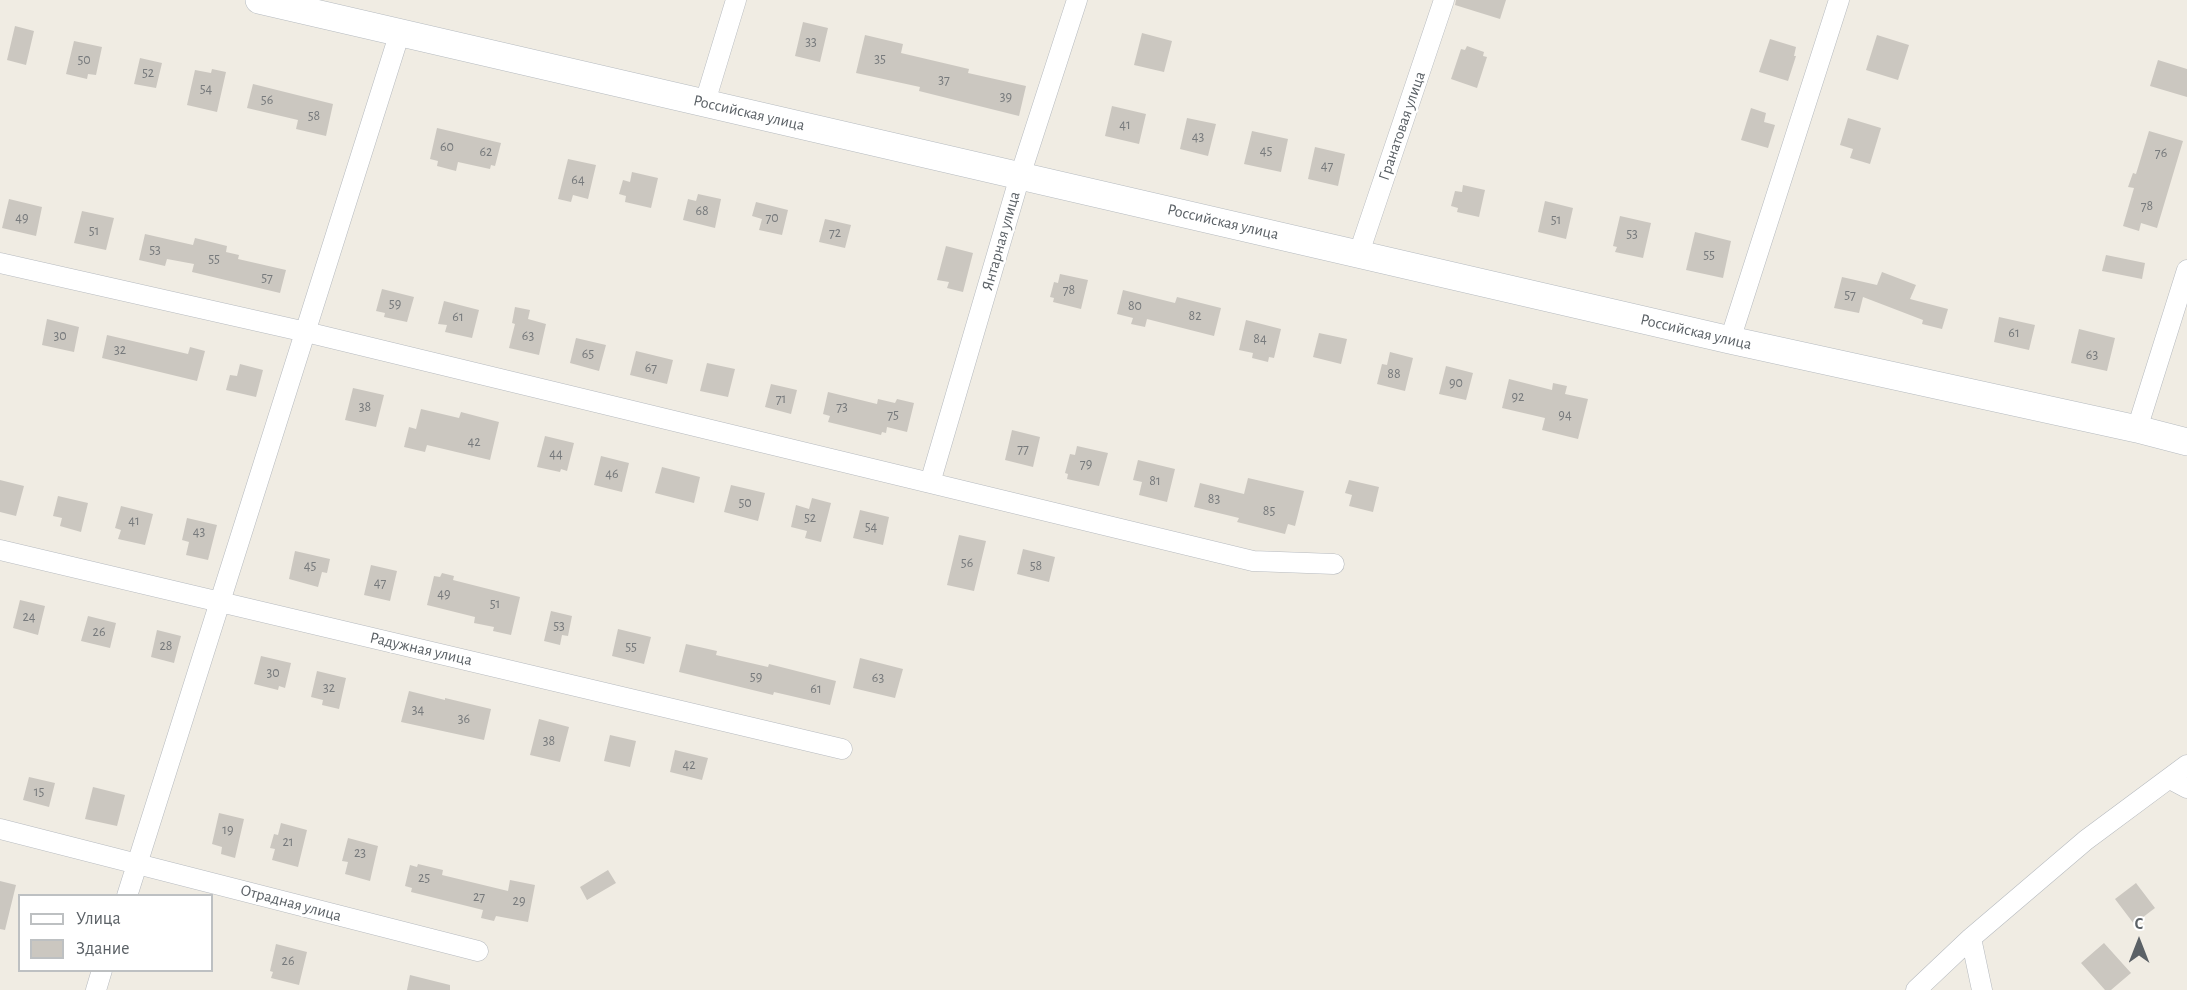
<!DOCTYPE html>
<meta charset="utf-8">
<style>
body{margin:0}
#map{position:relative;width:2187px;height:990px;overflow:hidden;background:#f0ece3;font-family:"Alegreya Sans",sans-serif}
canvas{display:block}
.legend{position:absolute;left:18px;top:894px;width:195px;height:78px;box-sizing:border-box;background:#fff;border:2px solid #bdc0c2;margin:0;padding:8px 10px;list-style:none;font-size:18px;color:#5b6166}
.legend li{display:flex;align-items:center;gap:12px;height:30px}
.legend b{width:30px;border:2px solid #bdc0c2}
.north{position:absolute;left:2109px;top:912px;width:60px;height:60px;-webkit-text-stroke:4px #fff;paint-order:stroke;rotate:0deg;font-size:16px;font-weight:700;line-height:24px;text-align:center;color:#5b6166}
.north::after{content:'';display:block;margin:auto;width:21px;height:27px;background:#5b6166;clip-path:polygon(50% 0,100% 100%,50% 72%,0 100%)}
</style>
<div id="map">
<canvas width="2187" height="990"></canvas>
<ul class="legend">
<li><b style="height:8px;background:#fff"></b>Улица</li>
<li><b style="height:16px;background:#cbc7c0"></b>Здание</li>
</ul>
<div class="north">С</div>
</div>
<script>
const ctx = document.querySelector('canvas').getContext('2d');
ctx.lineJoin = 'round';
function fill(path, color) {
  ctx.fillStyle = color;
  ctx.fill(path, 'evenodd');
}
function poly(rows) {
  const path = new Path2D();
  for (const r of rows) {
    path.moveTo(r[0], r[1]);
    for (let i = 2; i < r.length; i += 2) path.lineTo(r[i], r[i + 1]);
  }
  return path;
}
function strokePath(path, color, width, dash) {
  ctx.strokeStyle = color;
  ctx.lineWidth = width;
  ctx.lineCap = dash ? 'butt' : 'round';
  ctx.setLineDash(dash || []);
  ctx.stroke(path);
}
function write(font, color, halo, rows, align = 'center') {
  ctx.font = font + ' "Alegreya Sans",sans-serif';
  ctx.lineWidth = 5;
  ctx.setLineDash([]);
  ctx.textBaseline = 'middle';
  ctx.strokeStyle = halo;
  ctx.fillStyle = color;
  for (const [text, x, y, turn = 0] of rows) {
    ctx.save();
    ctx.translate(x, y);
    ctx.rotate((+turn || 0) * Math.PI / 180);
    ctx.textAlign = isNaN(turn) ? turn : align;
    if (halo) ctx.strokeText(text, 0, 0);
    ctx.fillText(text, 0, 0);
    ctx.restore();
  }
}
fill(poly([
 [1456,0,1506,0,1500,19,1455,5],
 [803,22,828,28,820,62,795,56],
 [15,26,34,31,26,65,7,60],
 [1142,33,1172,41,1164,72,1134,65],
 [865,35,903,44,901,53,969,69,968,73,1026,86,1019,116,919,91,920,87,856,73],
 [1877,35,1909,45,1898,80,1866,70],
 [1770,39,1796,47,1794,56,1796,56,1788,81,1759,72],
 [74,41,102,47,96,75,88,74,87,79,66,74],
 [1467,46,1484,52,1483,56,1487,57,1477,88,1451,79,1461,49,1465,50],
 [140,58,162,63,156,88,134,84],
 [2158,60,2187,69,2187,97,2150,86],
 [212,69,226,72,217,112,187,105,195,70,211,73],
 [253,84,333,104,326,136,296,129,298,120,247,108],
 [1112,106,1146,114,1139,144,1105,136],
 [1751,108,1766,113,1764,122,1775,125,1768,148,1741,140],
 [1187,118,1216,124,1208,156,1180,149],
 [1848,118,1881,128,1870,164,1850,158,1853,149,1840,145],
 [437,128,501,143,495,166,491,165,490,169,458,162,456,171,437,166,438,161,430,159],
 [1252,131,1288,139,1281,172,1244,164],
 [2149,131,2183,141,2157,228,2141,223,2139,231,2123,226,2134,188,2128,187,2133,173,2136,174],
 [1315,147,1345,154,1338,186,1308,179],
 [568,159,596,165,588,199,573,195,571,202,558,199],
 [632,172,658,178,651,208,625,202,626,196,619,194,623,180,630,182],
 [1463,185,1485,190,1479,217,1457,212,1458,208,1451,206,1455,191,1462,192],
 [698,194,721,199,715,228,683,220,688,199,696,201],
 [9,199,42,207,36,236,2,228],
 [1545,201,1573,208,1566,239,1538,232],
 [756,202,788,210,782,235,759,230,762,219,752,216],
 [82,211,114,218,106,250,74,243],
 [1620,216,1651,223,1643,258,1615,252,1617,247,1613,246],
 [825,219,851,225,845,248,819,242],
 [1695,232,1731,241,1723,278,1686,270],
 [145,234,193,245,195,238,227,246,226,252,239,255,238,259,286,270,280,293,192,272,194,264,167,259,165,266,139,260],
 [946,246,973,253,963,292,947,288,949,282,937,280],
 [2106,255,2145,263,2142,279,2102,271],
 [1882,272,1916,285,1910,299,1948,309,1942,329,1922,324,1923,320,1863,297,1859,313,1834,308,1842,277,1877,285],
 [1060,274,1088,280,1081,309,1053,302,1054,298,1050,297,1054,282,1058,283],
 [382,289,414,297,407,322,384,317,385,313,376,311],
 [1123,290,1175,303,1177,297,1221,308,1214,336,1147,319,1145,327,1131,324,1133,318,1117,314],
 [444,301,479,310,472,338,445,332,447,325,438,324],
 [515,307,530,310,528,319,546,324,539,355,509,348,515,324,512,323],
 [1999,317,2035,325,2029,350,1994,342],
 [47,319,79,327,74,352,42,345],
 [1246,320,1281,329,1274,358,1269,357,1268,362,1252,358,1253,353,1239,350],
 [2079,329,2115,338,2107,371,2071,363],
 [1319,333,1347,339,1341,364,1313,357],
 [107,335,188,354,190,347,205,351,197,381,102,358],
 [576,338,606,345,599,371,570,363],
 [636,351,673,360,667,384,630,375],
 [1390,352,1413,358,1405,391,1377,384,1382,364,1387,365],
 [707,363,735,369,728,397,700,391],
 [240,364,263,370,256,397,226,390,230,375,237,376],
 [1446,366,1473,373,1466,400,1439,394],
 [1509,379,1552,390,1553,383,1567,386,1565,394,1588,399,1578,439,1542,430,1545,418,1502,408],
 [771,384,797,390,791,414,765,407],
 [353,388,384,395,376,427,345,420],
 [828,392,877,404,878,399,895,403,897,399,914,403,907,432,887,427,886,433,882,432,881,435,828,422,830,416,823,414],
 [421,409,459,418,461,412,499,422,490,460,427,445,425,452,404,447,409,427,416,429],
 [1012,430,1040,437,1033,467,1005,460],
 [545,436,574,443,567,471,561,469,560,472,537,467],
 [1077,446,1108,453,1099,486,1067,479,1068,474,1065,473,1070,454,1075,455],
 [601,456,629,463,622,492,594,485],
 [1138,460,1175,469,1167,502,1139,495,1142,482,1133,480],
 [662,467,700,477,694,503,655,493],
 [1248,478,1304,491,1295,526,1288,524,1285,534,1237,522,1239,518,1194,507,1200,483,1244,494],
 [0,480,24,486,16,516,0,512],
 [1349,480,1379,487,1373,512,1349,506,1352,495,1345,493],
 [731,485,765,493,758,521,724,512],
 [58,496,88,503,81,532,60,526,62,518,53,516],
 [812,498,831,503,821,542,805,538,807,531,791,527,796,505,809,509],
 [121,506,153,514,145,545,118,539,121,530,115,528],
 [860,510,889,517,883,545,853,538],
 [187,518,217,525,208,560,186,555,189,542,182,540],
 [959,535,986,541,974,591,947,585],
 [1023,549,1055,557,1049,582,1017,574],
 [295,551,330,559,327,573,322,572,318,587,289,579],
 [371,565,397,571,390,601,364,595],
 [442,573,454,576,453,580,520,597,511,635,493,631,494,627,474,623,475,617,427,605,434,576,440,577],
 [20,600,45,606,38,635,13,628],
 [551,611,572,616,568,636,562,635,560,645,544,641],
 [88,616,116,623,110,648,81,641],
 [618,629,651,637,644,664,612,656],
 [157,630,181,636,174,663,151,657],
 [686,644,717,651,716,655,768,667,769,664,836,681,830,705,774,692,773,695,679,672],
 [261,656,291,663,285,688,279,686,278,690,254,684],
 [860,658,903,669,895,698,853,688],
 [317,671,346,678,339,709,322,705,323,700,311,697],
 [409,691,445,700,445,698,491,709,484,740,401,722],
 [539,719,569,727,560,762,530,755],
 [610,735,636,741,630,767,604,761],
 [675,750,708,758,702,780,670,772],
 [29,777,55,783,49,807,23,800],
 [93,787,125,795,117,826,85,819],
 [219,813,244,819,235,858,221,854,222,847,212,844],
 [281,823,307,830,298,867,272,860,275,849,270,848,274,834,278,835],
 [348,838,378,846,370,881,345,874,348,862,342,861],
 [418,864,443,870,442,875,508,891,510,880,535,885,528,922,496,916,494,921,481,918,483,910,411,892,412,888,405,886,410,865,417,867],
 [608,870,616,883,587,900,580,887],
 [0,881,16,885,5,930,0,929],
 [2136,883,2155,908,2134,924,2115,899],
 [2104,943,2131,973,2111,990,2105,990,2081,963],
 [276,944,307,952,299,985,271,978,273,972,270,971],
 [410,975,450,985,450,990,407,990]
]), '#cbc7c0');
const street = poly([
 [705,102,736,0],
 [1359,253,1444,0],
 [0,263,306,332,1253,561,1334,564],
 [1730,340,1839,0],
 [2137,429,2187,270],
 [930,483,1020,176,1077,0],
 [0,550,842,749],
 [2170,779,2187,788],
 [0,829,478,951],
 [127,896,400,32],
 [1971,938,1982,990],
 [96,990,102,970],
 [1916,990,1971,938,2086,840,2187,765]
]);
const secondary = poly([
 [259,0,1730,340,2137,429,2187,442]
]);
strokePath(street, '#b6babf', 21);
strokePath(secondary, '#b5babf', 28);
strokePath(street, '#fff', 20);
strokePath(secondary, '#fff', 27);
write('14px', '#777a7c', null, [
 ["33",811,42],
 ["35",880,59],
 ["50",84,60],
 ["52",148,73],
 ["37",944,80],
 ["54",206,89],
 ["39",1006,97],
 ["56",267,100],
 ["58",314,116],
 ["41",1125,125],
 ["43",1198,137],
 ["60",447,147],
 ["45",1266,151],
 ["62",486,152],
 ["76",2161,153],
 ["47",1327,166],
 ["64",578,180],
 ["78",2147,206],
 ["68",702,211],
 ["49",22,218],
 ["70",772,218],
 ["51",1556,220],
 ["51",94,231],
 ["72",835,233],
 ["53",1632,234],
 ["53",155,250],
 ["55",1709,255],
 ["55",214,259],
 ["57",267,278],
 ["78",1069,290],
 ["57",1850,295],
 ["59",395,304],
 ["80",1135,306],
 ["82",1195,316],
 ["61",458,317],
 ["61",2014,333],
 ["30",60,336],
 ["63",528,336],
 ["84",1260,339],
 ["32",120,350],
 ["65",588,354],
 ["63",2092,355],
 ["67",651,368],
 ["88",1394,374],
 ["90",1456,383],
 ["92",1518,397],
 ["71",781,399],
 ["38",365,407],
 ["73",842,407],
 ["75",893,415],
 ["94",1565,415],
 ["42",474,442],
 ["77",1023,449],
 ["44",556,454],
 ["79",1086,464],
 ["46",612,474],
 ["81",1155,481],
 ["83",1214,499],
 ["50",745,503],
 ["85",1269,511],
 ["52",810,518],
 ["41",134,521],
 ["54",871,527],
 ["43",199,532],
 ["56",967,563],
 ["45",310,566],
 ["58",1036,566],
 ["47",380,583],
 ["49",444,594],
 ["51",495,604],
 ["24",29,617],
 ["53",559,626],
 ["26",99,632],
 ["28",166,646],
 ["55",631,647],
 ["30",273,673],
 ["59",756,677],
 ["63",878,678],
 ["32",329,688],
 ["61",816,689],
 ["34",418,710],
 ["36",464,719],
 ["38",549,741],
 ["42",689,765],
 ["15",39,792],
 ["19",228,830],
 ["21",288,842],
 ["23",360,853],
 ["25",424,878],
 ["27",479,897],
 ["29",519,901],
 ["26",288,961]
]);
write('16px', '#5b6166', '#fff', [
 ["Российская улица",749,113,13],
 ["Гранатовая улица",1402,126,-71],
 ["Российская улица",1223,222,13],
 ["Янтарная улица",1001,241,-74],
 ["Российская улица",1696,332,13],
 ["Радужная улица",421,649,13],
 ["Отрадная улица",291,903,15]
]);
</script>
